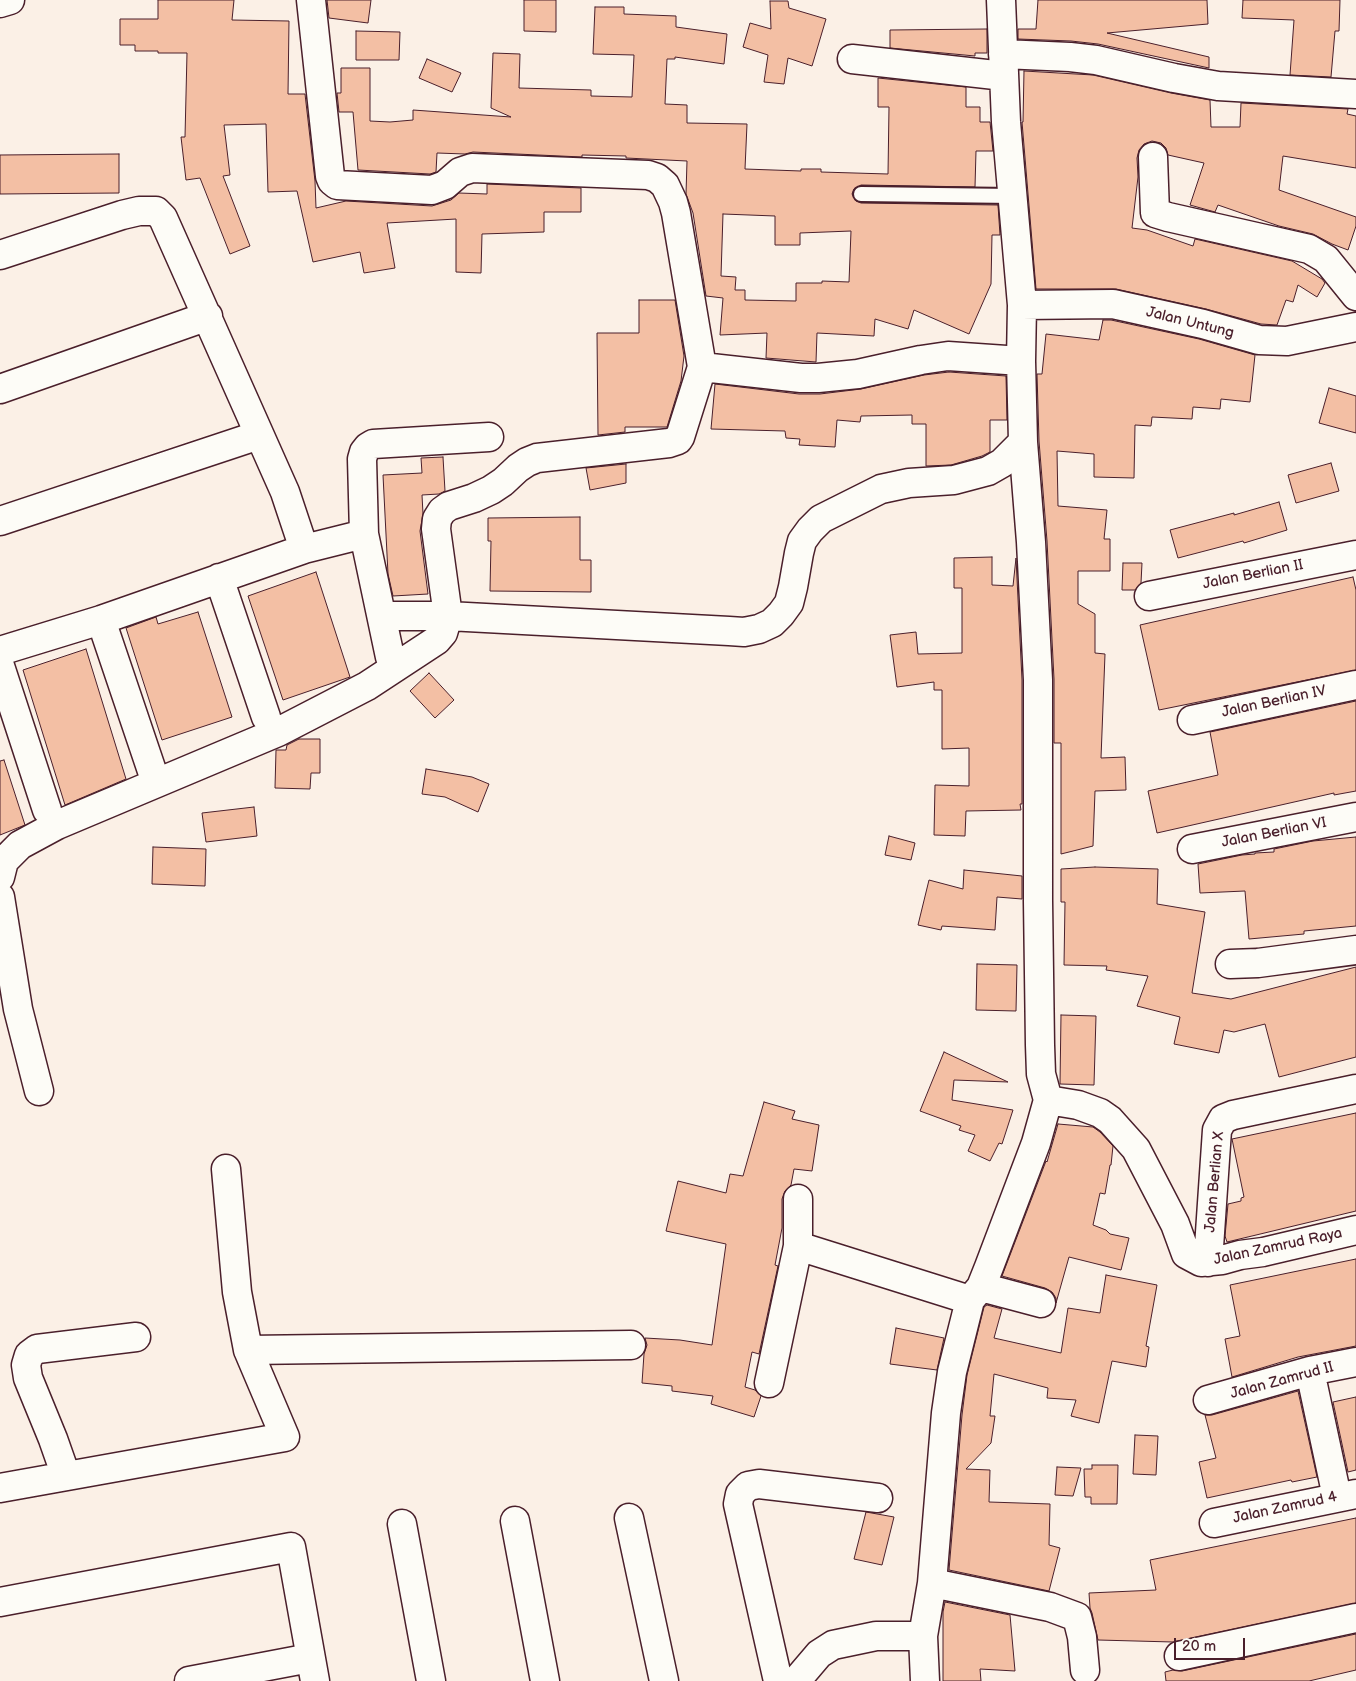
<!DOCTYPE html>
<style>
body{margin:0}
#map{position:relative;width:1356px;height:1681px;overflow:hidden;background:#fbf0e6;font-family:"Balsamiq Sans",sans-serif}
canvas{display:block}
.scale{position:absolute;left:1174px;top:1638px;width:71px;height:22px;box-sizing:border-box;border:2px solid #4a1f2b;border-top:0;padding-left:6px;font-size:15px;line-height:18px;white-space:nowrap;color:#4a1f2b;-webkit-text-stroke:4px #fdfcf7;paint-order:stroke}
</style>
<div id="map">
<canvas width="1356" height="1681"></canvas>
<div class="scale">20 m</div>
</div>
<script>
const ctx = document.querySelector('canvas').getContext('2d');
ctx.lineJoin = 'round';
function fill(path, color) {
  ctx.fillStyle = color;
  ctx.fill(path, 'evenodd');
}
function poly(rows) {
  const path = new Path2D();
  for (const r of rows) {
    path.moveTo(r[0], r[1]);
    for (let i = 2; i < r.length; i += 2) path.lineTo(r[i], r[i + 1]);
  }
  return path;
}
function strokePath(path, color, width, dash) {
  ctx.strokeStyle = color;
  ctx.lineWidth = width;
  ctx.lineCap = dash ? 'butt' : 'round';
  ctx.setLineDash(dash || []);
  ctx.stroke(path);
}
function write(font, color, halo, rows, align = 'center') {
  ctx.font = font + ' "Balsamiq Sans",sans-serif';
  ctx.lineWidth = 5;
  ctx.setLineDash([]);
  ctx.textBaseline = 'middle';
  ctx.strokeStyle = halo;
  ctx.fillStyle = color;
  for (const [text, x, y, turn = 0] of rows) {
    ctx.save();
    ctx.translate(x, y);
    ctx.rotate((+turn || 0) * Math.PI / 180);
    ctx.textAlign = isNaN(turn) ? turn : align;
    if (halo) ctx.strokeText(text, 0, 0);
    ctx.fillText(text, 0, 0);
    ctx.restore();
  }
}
const building = poly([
 [158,0,234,0,232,20,289,21,288,94,305,94,315,181,316,208,346,201,432,206,451,200,459,193,487,194,487,184,581,188,581,212,544,212,544,232,482,234,481,273,456,272,456,219,387,223,395,268,364,273,360,252,313,262,297,191,268,192,266,124,224,125,230,175,223,176,250,246,230,254,200,178,186,180,181,137,185,137,187,53,158,53,158,51,135,51,135,45,120,45,120,19,158,19,158,0],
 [327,0,371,0,368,23,329,18,327,0],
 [524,0,556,0,556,32,524,31,524,0],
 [1038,0,1207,0,1208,24,1107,33,1209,57,1209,68,1098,44,1071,41,1018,39,1018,29,1036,29,1038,0],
 [1243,0,1340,0,1339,31,1335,31,1331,77,1290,75,1294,20,1242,18,1243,0],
 [770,1,788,1,789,8,826,19,812,66,788,58,784,84,764,82,768,55,743,47,750,23,771,29,770,1],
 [595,7,624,7,624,14,676,16,676,27,727,34,724,64,675,57,675,59,667,59,665,104,687,105,687,123,747,124,745,169,801,171,801,169,821,169,821,172,888,174,889,107,878,107,878,78,966,87,966,107,980,107,980,122,990,122,993,151,976,151,975,187,861,185,854,189,852,194,856,201,861,203,998,205,1000,235,992,235,991,284,969,334,914,310,908,329,875,319,874,336,817,333,816,362,766,358,767,333,720,335,723,298,706,296,693,213,686,194,687,161,626,158,626,156,582,155,582,157,473,152,465,154,437,153,436,172,430,174,358,170,353,112,339,112,337,93,341,93,341,68,370,68,370,121,390,122,413,120,413,110,511,117,491,108,493,53,520,54,519,88,591,90,591,96,632,97,634,55,593,54,595,7],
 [723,214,775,216,775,245,800,245,800,233,851,231,849,282,822,281,822,283,796,283,796,301,745,300,745,290,735,290,736,277,721,276,723,214],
 [987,29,987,53,975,53,975,56,890,48,890,30,987,29],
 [356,31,400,32,399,60,356,60,356,31],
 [427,59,461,73,452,92,419,78,427,59],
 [1024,71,1093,75,1171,93,1210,100,1211,127,1240,127,1241,103,1348,109,1347,114,1356,116,1356,168,1283,156,1279,190,1356,217,1356,226,1348,250,1332,244,1313,234,1279,226,1218,205,1215,212,1190,205,1204,163,1168,155,1166,148,1161,143,1152,141,1144,144,1139,150,1137,158,1138,177,1132,228,1147,230,1193,246,1195,239,1292,261,1322,279,1325,283,1317,297,1298,285,1293,302,1286,300,1277,325,1261,324,1206,309,1116,289,1036,289,1022,122,1023,122,1024,71],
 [119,154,119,193,0,194,0,155,119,154],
 [639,300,675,300,684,356,681,381,667,427,625,427,625,432,598,435,597,333,639,333,639,300],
 [1103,320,1111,320,1199,339,1255,355,1250,402,1221,399,1220,409,1193,407,1192,419,1152,417,1151,426,1135,425,1134,478,1094,477,1094,454,1057,451,1058,506,1107,510,1104,539,1110,539,1110,571,1078,571,1078,604,1095,614,1095,653,1105,654,1101,758,1125,757,1126,790,1095,791,1093,846,1061,854,1061,743,1054,743,1054,679,1047,541,1039,441,1037,374,1042,374,1046,334,1099,340,1103,320],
 [949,372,1006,376,1007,420,990,420,990,452,982,456,951,465,926,466,926,424,912,424,912,415,861,416,860,422,837,420,835,447,799,445,800,439,786,438,785,431,711,429,715,384,799,394,820,394,861,389,924,375,949,372],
 [1329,388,1356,396,1356,433,1319,423,1329,388],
 [443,457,445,491,439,494,422,495,423,514,420,531,428,594,393,596,388,574,383,475,422,473,421,458,443,457],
 [1331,463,1339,491,1296,503,1288,475,1331,463],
 [626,464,626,483,590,490,586,468,626,464],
 [1279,502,1287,530,1244,543,1243,541,1178,558,1170,530,1234,513,1234,515,1279,502],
 [580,517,580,560,591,560,591,592,490,591,491,541,488,541,488,518,580,517],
 [992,557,992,585,1013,586,1016,558,1022,680,1022,804,1020,804,1021,810,966,811,965,836,934,835,935,785,969,786,969,748,942,749,942,690,934,690,934,682,897,687,890,635,916,632,918,654,962,653,962,588,954,588,954,558,992,557],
 [1123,563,1142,563,1141,583,1135,590,1122,590,1123,563],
 [316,572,350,677,283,700,248,596,316,572],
 [1353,577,1356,590,1356,670,1159,710,1140,625,1353,577],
 [198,612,232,717,162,740,126,628,156,617,158,624,198,612],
 [86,649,126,779,65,805,23,670,86,649],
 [429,673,454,700,435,718,410,691,429,673],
 [1356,701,1356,791,1334,795,1334,793,1157,833,1148,791,1218,775,1210,732,1356,701],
 [299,739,320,739,320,773,311,773,310,789,275,788,276,750,286,750,287,745,299,739],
 [4,760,25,825,0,835,0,761,4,760],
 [426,769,472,777,489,784,478,812,445,797,422,794,426,769],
 [254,807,257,836,206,842,202,813,254,807],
 [889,836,915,843,911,860,885,855,889,836],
 [1356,837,1356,926,1304,931,1304,934,1249,939,1245,891,1200,893,1198,864,1242,855,1255,854,1255,853,1274,852,1274,849,1313,841,1356,837],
 [153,847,206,849,205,886,152,884,153,847],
 [1095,867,1158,869,1157,904,1205,912,1192,993,1231,999,1356,967,1356,1057,1279,1077,1265,1024,1234,1032,1224,1030,1219,1053,1174,1044,1180,1017,1137,1006,1148,976,1106,970,1107,966,1064,965,1065,902,1061,902,1061,869,1095,867],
 [964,870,1022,876,1022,899,997,897,995,930,942,926,941,930,918,925,929,880,963,889,964,870],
 [977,964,1017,965,1016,1011,976,1010,977,964],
 [1061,1015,1096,1016,1094,1085,1060,1084,1061,1015],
 [944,1052,1008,1082,954,1080,952,1100,1013,1110,1002,1144,999,1143,990,1161,968,1151,975,1135,959,1130,961,1126,920,1111,944,1052],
 [764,1102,795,1111,792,1119,819,1125,812,1171,794,1169,791,1185,785,1191,782,1199,782,1228,775,1265,778,1266,759,1354,752,1352,745,1387,755,1390,761,1396,754,1417,711,1404,713,1396,672,1391,672,1386,642,1383,644,1354,647,1345,645,1338,680,1340,712,1345,726,1244,666,1231,678,1181,726,1193,730,1174,743,1176,764,1102],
 [1356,1113,1356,1211,1227,1242,1225,1236,1228,1204,1241,1201,1241,1198,1244,1197,1232,1139,1356,1113],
 [1058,1124,1093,1127,1100,1132,1113,1146,1111,1165,1110,1165,1105,1194,1100,1193,1093,1225,1106,1230,1110,1234,1129,1238,1121,1270,1069,1257,1056,1303,1056,1298,1052,1292,1045,1288,1002,1276,1046,1161,1047,1162,1058,1124],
 [1356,1259,1356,1346,1298,1357,1232,1377,1225,1339,1240,1336,1230,1285,1356,1259],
 [1106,1275,1157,1285,1146,1346,1149,1347,1146,1367,1112,1361,1099,1423,1071,1416,1076,1400,1047,1398,1048,1388,994,1374,990,1416,995,1416,991,1443,966,1469,990,1470,989,1502,1050,1504,1049,1545,1060,1548,1049,1591,949,1570,962,1415,967,1375,984,1307,987,1305,1002,1309,994,1338,1061,1353,1068,1308,1100,1313,1106,1275],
 [896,1328,944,1338,937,1370,890,1364,896,1328],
 [1298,1391,1317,1477,1292,1482,1291,1480,1207,1498,1199,1462,1216,1458,1205,1415,1212,1415,1298,1391],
 [1356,1397,1356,1470,1348,1472,1333,1402,1356,1397],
 [1135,1435,1158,1436,1156,1475,1133,1474,1135,1435],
 [1092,1465,1118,1465,1117,1504,1091,1504,1091,1497,1085,1497,1084,1469,1092,1469,1092,1465],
 [1057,1467,1081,1468,1073,1496,1055,1495,1057,1467],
 [866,1512,894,1517,882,1565,854,1559,866,1512],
 [1356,1518,1356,1603,1173,1642,1098,1640,1092,1613,1090,1608,1089,1593,1156,1590,1150,1560,1356,1518],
 [945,1602,1010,1615,1015,1671,980,1669,981,1681,943,1681,943,1612,945,1602],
 [1356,1634,1356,1670,1309,1681,1166,1681,1165,1672,1173,1670,1182,1671,1356,1634]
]);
fill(building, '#f3bfa4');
strokePath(building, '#4a1f2b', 1);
const lane = poly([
 [861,194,1013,196]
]);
const street = poly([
 [0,3,10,0],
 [1003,54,1070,57,1096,60,1174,78,1218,86,1356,94],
 [852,59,1004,76],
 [1153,157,1155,213,1168,217,1309,249,1326,259,1356,296],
 [0,255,122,215,139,211,156,211,163,218,285,492,304,549],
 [1022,305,1113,304,1203,324,1259,340,1287,341,1356,327],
 [702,367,801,378,818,378,858,374,921,360,948,356,1021,361],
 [0,389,208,316],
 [0,521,259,435],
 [219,578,266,717],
 [1149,596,1356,555],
 [382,616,448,616,729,631,744,632,759,629,772,623,781,614,789,603,793,587,799,553,802,541,810,530,821,519,881,489,909,483,954,480,988,471,1002,463,1023,442],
 [101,620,152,771],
 [0,651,101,620,304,549,364,534],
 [390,657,364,534,362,459,364,452,368,447,373,444,489,437],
 [0,666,47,810],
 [1192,720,1356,685],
 [1192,849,1356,817],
 [0,877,4,861,20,845,57,825,278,732,367,686,437,640,443,633,448,616,436,529,437,519,442,511,449,506,474,498,491,490,503,482,518,468,527,462,537,458,669,443,678,440,680,437,702,367,676,213,673,202,665,185,657,178,648,175,472,168,460,172,445,185,432,190,337,185,332,181,330,176,311,0],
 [0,897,18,1009,39,1091],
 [1230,964,1258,963,1356,950],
 [1048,1100,1078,1105,1100,1113,1110,1120,1136,1149,1175,1224,1186,1254,1201,1262,1222,1260,1240,1255,1263,1252,1356,1230],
 [798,1246,970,1300],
 [1208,1262,1217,1130,1223,1119,1233,1115,1356,1089],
 [981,1287,1041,1303],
 [248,1350,631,1345],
 [1310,1371,1337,1497],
 [769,1383,798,1246,798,1199],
 [1208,1400,1310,1371,1356,1362],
 [66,1476,53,1439,28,1378,26,1365,29,1355,37,1349,136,1337],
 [0,1488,285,1437,248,1350,237,1292,226,1169],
 [629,1518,664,1681],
 [515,1521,545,1681],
 [1214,1523,1356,1494],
 [402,1524,431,1681],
 [932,1583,1050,1607,1077,1617,1082,1637,1085,1670],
 [0,1602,291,1547,315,1681],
 [1179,1656,1356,1618],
 [189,1681,310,1658],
 [778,1681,738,1504,740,1494,748,1486,759,1484,878,1498],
 [796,1681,819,1654,833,1645,876,1636,923,1636],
 [925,1681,923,1636,932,1583,946,1413,952,1372,970,1300,981,1287,989,1267,1036,1143,1048,1100,1041,1074,1040,1045,1038,901,1038,680,1031,542,1023,442,1021,361,1022,305,1006,122,1001,0]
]);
strokePath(lane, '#4a1f2b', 18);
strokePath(street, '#4a1f2b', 31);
strokePath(lane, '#fdfcf7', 14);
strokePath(street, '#fdfcf7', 28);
write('15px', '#4a1f2b', '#fdfcf7', [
 ["Jalan Untung",1190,323,14],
 ["Jalan Berlian II",1253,575,-11],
 ["Jalan Berlian IV",1274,702,-12],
 ["Jalan Berlian VI",1274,833,-11],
 ["Jalan Berlian X",1215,1182,-85],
 ["Jalan Zamrud Raya",1278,1247,-12],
 ["Jalan Zamrud II",1282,1381,-15],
 ["Jalan Zamrud 4",1285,1508,-12]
]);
</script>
